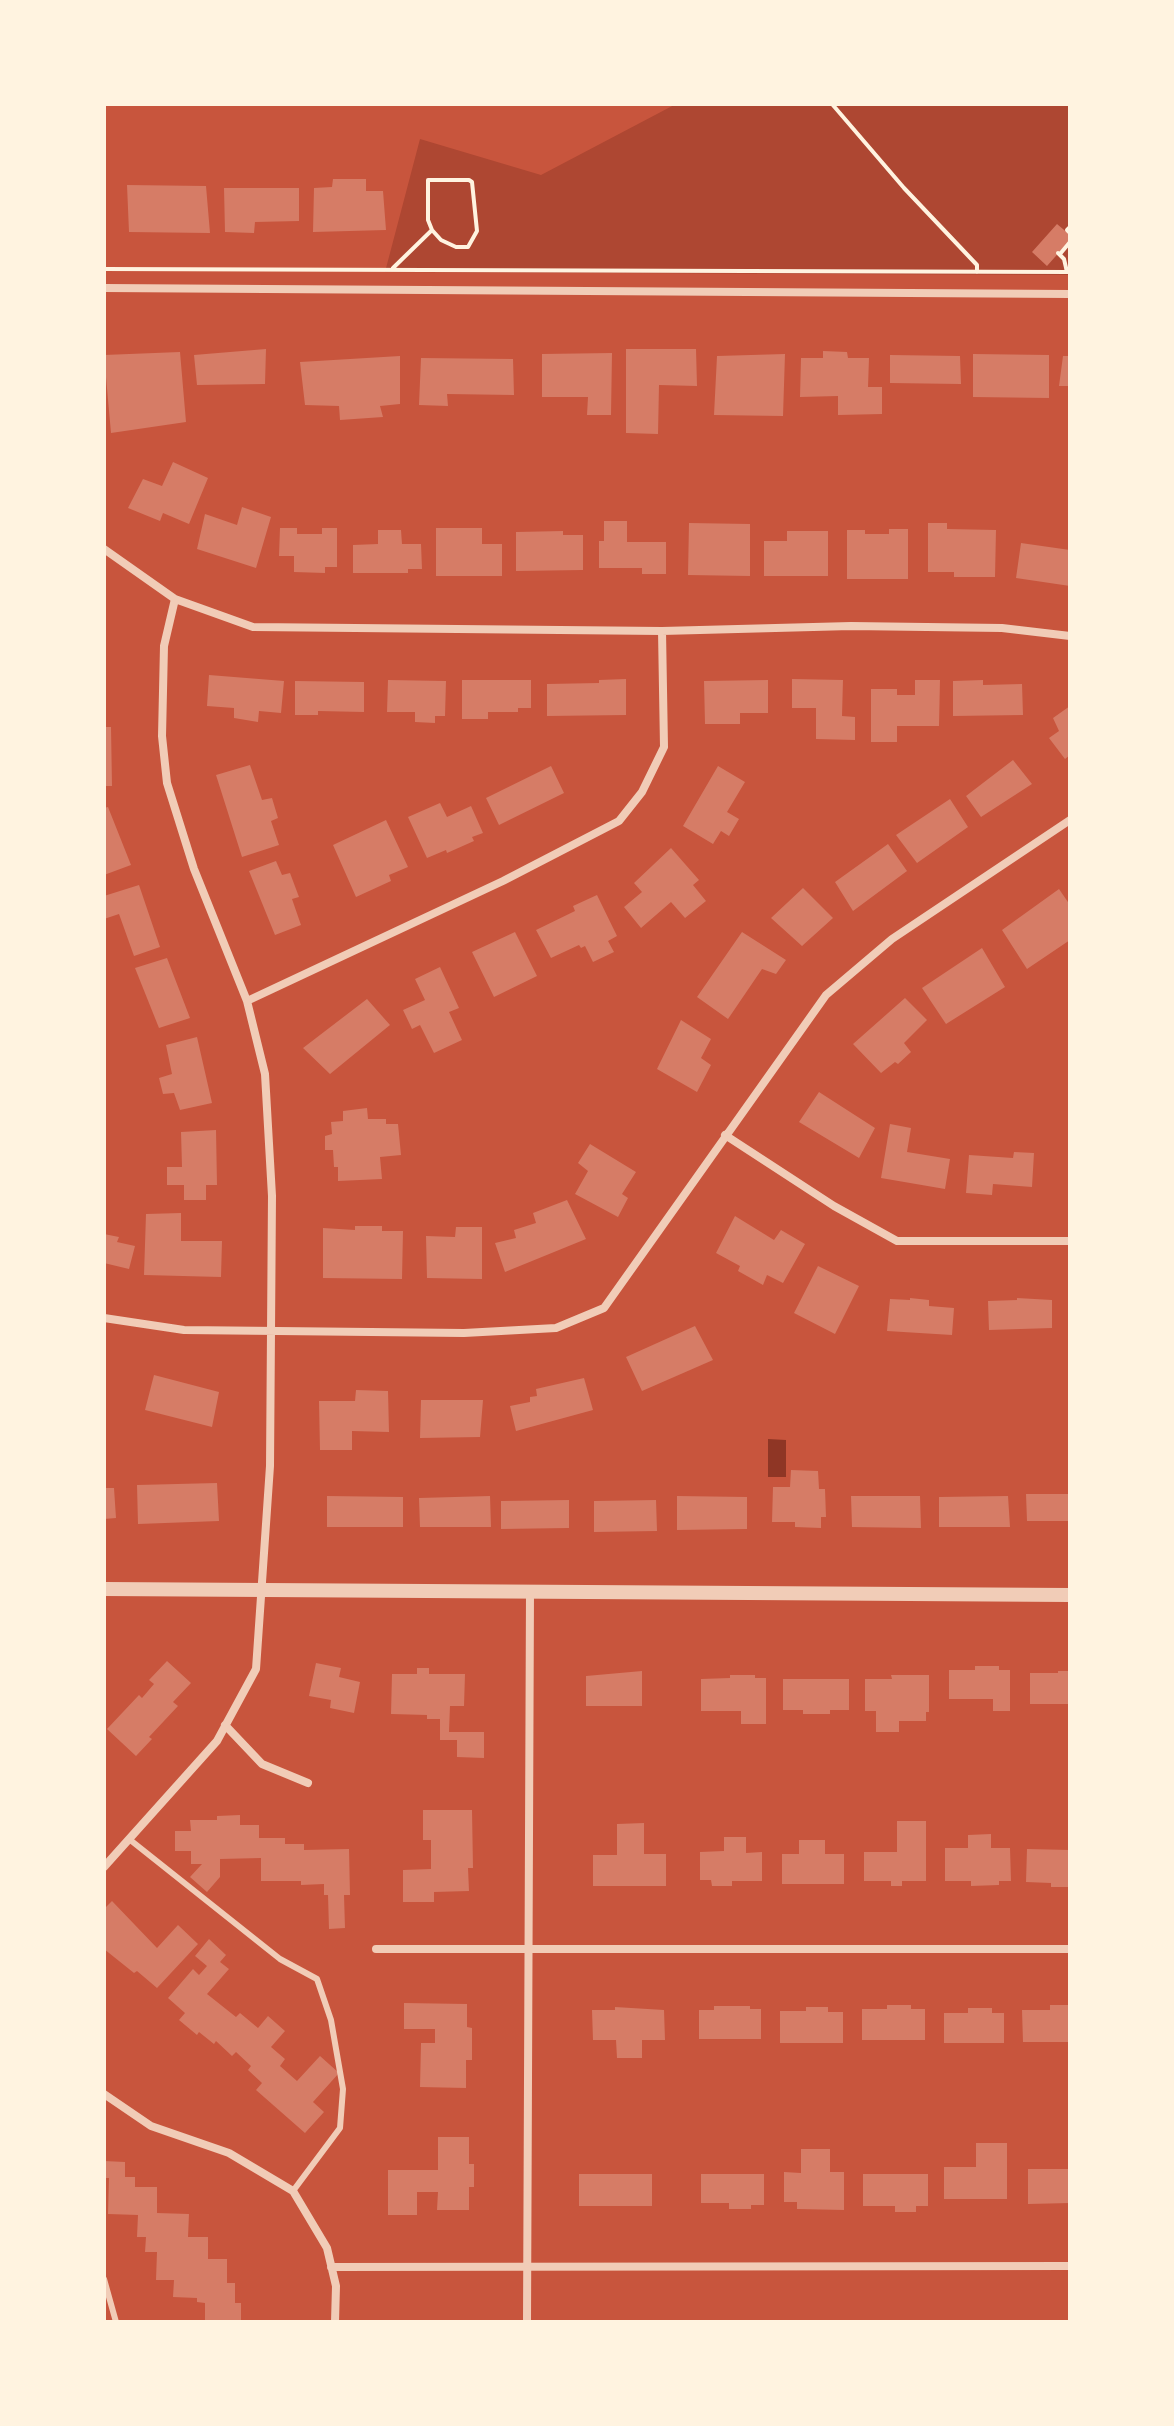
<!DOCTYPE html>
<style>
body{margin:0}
#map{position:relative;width:1174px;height:2426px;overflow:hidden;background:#c8553d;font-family:"PT Serif",serif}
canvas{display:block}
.frame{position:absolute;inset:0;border:106px solid #fff3e0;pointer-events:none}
</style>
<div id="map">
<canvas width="1174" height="2426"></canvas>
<div class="frame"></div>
</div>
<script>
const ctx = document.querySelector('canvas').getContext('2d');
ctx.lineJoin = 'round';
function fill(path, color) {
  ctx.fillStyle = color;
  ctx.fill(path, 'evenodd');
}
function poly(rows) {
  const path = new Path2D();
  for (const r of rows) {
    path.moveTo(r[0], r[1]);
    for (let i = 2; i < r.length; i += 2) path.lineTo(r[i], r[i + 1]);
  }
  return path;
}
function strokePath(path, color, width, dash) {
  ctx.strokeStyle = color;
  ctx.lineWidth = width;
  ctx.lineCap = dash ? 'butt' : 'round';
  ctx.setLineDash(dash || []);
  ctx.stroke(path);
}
fill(poly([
 [676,104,1070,104,1070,275,385,272,420,139,541,175]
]), '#ae4732');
fill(poly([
 [768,1439,786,1440,786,1477,768,1477]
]), '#8f3625');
fill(poly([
 [333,179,366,179,366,191,383,191,386,230,313,232,314,188,332,187],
 [127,185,206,186,210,233,129,232],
 [224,188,299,188,299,221,255,222,254,233,225,232],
 [1057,224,1070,235,1070,240,1047,266,1032,252],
 [266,349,265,384,197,385,194,355],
 [626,349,696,349,697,386,659,385,658,434,626,433],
 [823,351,847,352,848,358,869,358,868,387,882,387,882,414,838,415,838,396,800,397,801,358,823,358],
 [180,352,186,422,111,433,104,355],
 [612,353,611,415,587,415,588,397,542,397,542,354],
 [785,354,783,416,714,415,717,356],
 [973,354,1049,355,1049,398,973,397],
 [890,355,960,356,961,384,890,383],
 [400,356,400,404,380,406,383,417,340,420,339,406,305,405,300,362],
 [1063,356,1070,356,1070,386,1059,386],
 [421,358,513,359,514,395,447,394,448,406,419,405],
 [173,462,208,478,189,524,163,513,160,521,128,508,143,479,162,486],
 [242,507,271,517,256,568,197,549,205,514,237,525],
 [604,521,627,521,627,542,666,542,666,574,642,574,642,568,599,568,599,541,604,541],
 [689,523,750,524,750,576,688,575],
 [928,523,947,523,947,529,996,530,995,577,954,577,954,572,928,572],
 [280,528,297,528,297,534,322,534,322,528,337,528,337,567,325,567,325,573,294,572,294,556,279,556],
 [436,528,482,528,482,544,502,544,502,576,436,576],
 [889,529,908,529,908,579,847,579,847,530,865,530,865,534,889,534],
 [378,530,401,530,402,544,421,544,422,569,408,569,408,573,353,573,353,545,378,544],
 [563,531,563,535,583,535,583,570,516,571,516,532],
 [787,531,828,531,828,576,764,576,764,541,787,541],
 [1021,543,1070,550,1070,586,1016,578],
 [209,675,284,681,281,713,259,711,258,722,234,718,234,708,207,706],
 [626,679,626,715,547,716,547,684,599,683,599,680],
 [792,679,843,680,842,716,855,717,855,740,816,739,816,708,792,708],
 [388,680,446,681,445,716,435,716,435,723,415,722,415,712,387,712],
 [462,680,531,680,531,708,518,708,518,712,488,712,488,719,462,719],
 [768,680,768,713,740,713,740,724,705,724,704,681],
 [915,680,940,680,939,726,897,726,897,742,871,742,871,689,897,689,897,695,915,695],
 [983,680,983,685,1022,684,1023,715,953,716,953,681],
 [295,681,364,682,364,712,318,711,318,715,295,715],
 [1070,706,1070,755,1065,759,1049,738,1059,731,1053,718],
 [104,727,111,727,112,786,104,786],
 [1013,760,1032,784,981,817,966,796],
 [250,765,262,800,272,798,278,818,271,821,279,845,242,857,216,775],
 [551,766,564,793,499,825,486,798],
 [718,766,745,782,727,812,739,819,729,836,721,831,713,844,683,826],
 [950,799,968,827,917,863,896,835],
 [440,803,447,817,471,806,483,833,472,837,474,841,447,853,446,850,427,858,408,817],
 [108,807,131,865,104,875,104,808],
 [386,820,408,867,389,875,391,881,356,897,333,845],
 [888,844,907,871,853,911,835,882],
 [671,848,699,880,693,885,706,901,685,918,671,902,641,928,624,907,642,892,634,883],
 [276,861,282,875,290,873,299,897,292,899,301,925,275,935,249,871],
 [139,885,160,947,134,956,119,914,104,919,104,896],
 [803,888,833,918,802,946,771,918],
 [1059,889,1070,905,1070,940,1027,969,1002,930],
 [597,895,617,936,608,941,614,952,593,962,585,946,581,948,579,945,551,958,536,930,575,911,573,906],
 [515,932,537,976,494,997,472,952],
 [742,932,786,960,776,974,762,969,728,1019,697,997],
 [982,948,1005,987,946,1024,922,988],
 [167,958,190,1018,159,1028,135,968],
 [440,967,459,1008,449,1012,462,1040,434,1053,420,1025,412,1029,403,1010,425,1000,415,979],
 [905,998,927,1020,904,1043,911,1052,898,1064,895,1062,881,1073,853,1044],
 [367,999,390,1025,330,1074,303,1048],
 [681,1020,711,1039,701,1058,711,1065,697,1092,657,1069],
 [197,1037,212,1103,180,1110,174,1093,163,1094,159,1078,172,1074,166,1045],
 [819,1092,875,1128,859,1158,799,1122],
 [367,1108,368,1119,386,1119,386,1124,398,1124,401,1155,380,1157,382,1179,338,1181,338,1167,334,1167,333,1150,325,1150,325,1136,332,1134,331,1122,343,1121,343,1111],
 [890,1124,911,1128,907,1152,950,1159,945,1189,881,1178],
 [216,1130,217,1185,206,1185,206,1200,184,1200,184,1185,167,1185,167,1167,182,1167,181,1132],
 [590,1144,636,1172,622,1194,628,1198,618,1217,575,1194,588,1171,578,1163],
 [1014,1152,1034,1153,1032,1187,993,1184,992,1195,966,1193,969,1155,1013,1158],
 [567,1200,586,1239,505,1272,495,1243,516,1238,514,1230,536,1223,533,1213],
 [181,1213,181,1241,222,1241,221,1277,144,1275,146,1214],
 [735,1216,774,1240,781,1230,805,1244,783,1283,767,1275,763,1285,738,1271,740,1266,716,1253],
 [355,1226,382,1226,382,1231,403,1231,402,1279,323,1278,323,1228,355,1230],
 [456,1227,482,1227,482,1279,427,1278,426,1236,455,1237],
 [104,1234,119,1237,117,1242,135,1246,129,1269,104,1263],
 [818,1266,859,1286,835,1334,794,1313],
 [910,1298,929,1300,929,1306,954,1308,952,1335,887,1331,890,1299,910,1300],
 [1017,1298,1052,1300,1052,1328,989,1330,988,1301,1017,1300],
 [695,1326,713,1360,642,1391,626,1357],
 [154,1375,219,1392,212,1427,145,1410],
 [584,1378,593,1410,516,1431,510,1406,530,1402,530,1397,537,1396,536,1389],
 [356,1390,388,1391,389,1432,352,1431,352,1450,320,1450,319,1401,355,1401],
 [421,1400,483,1400,480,1437,420,1438],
 [791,1470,818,1471,819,1489,825,1489,826,1517,821,1517,821,1528,795,1527,795,1522,772,1522,773,1487,790,1487],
 [217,1483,219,1521,138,1524,137,1485],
 [104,1488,114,1488,116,1518,104,1519],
 [1026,1494,1070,1494,1070,1521,1027,1521],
 [327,1496,403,1497,403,1527,327,1527],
 [490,1496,491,1527,420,1527,419,1498],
 [677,1496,747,1497,747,1529,677,1530],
 [851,1496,920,1496,921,1528,852,1527],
 [1008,1496,1010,1527,939,1527,939,1497],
 [569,1500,569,1528,501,1529,501,1501],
 [656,1500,657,1531,594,1532,594,1501],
 [167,1661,191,1683,173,1702,178,1706,149,1737,152,1739,136,1756,107,1729,139,1695,142,1698,154,1684,149,1680],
 [316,1663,341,1668,339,1677,360,1682,354,1713,330,1708,331,1700,309,1696],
 [975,1666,999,1666,999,1670,1010,1670,1010,1711,993,1711,993,1699,949,1699,949,1670,975,1670],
 [417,1668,429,1668,429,1674,465,1674,464,1706,450,1706,449,1732,484,1732,484,1758,457,1757,457,1740,440,1740,440,1719,427,1719,427,1715,391,1714,392,1674,417,1674],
 [642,1671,642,1706,586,1706,586,1676],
 [1058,1671,1070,1671,1070,1704,1030,1704,1030,1673,1058,1673],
 [730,1675,755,1675,755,1678,766,1678,766,1724,741,1724,741,1711,701,1711,701,1679,730,1678],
 [891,1675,929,1675,929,1712,926,1712,926,1721,899,1721,899,1732,876,1732,876,1711,865,1711,865,1679,892,1679],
 [783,1679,849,1679,849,1710,830,1710,830,1714,803,1714,803,1710,783,1710],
 [423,1810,472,1810,473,1868,468,1868,469,1891,434,1892,434,1902,403,1902,403,1870,431,1869,431,1840,423,1840],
 [240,1815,240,1825,259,1825,259,1838,285,1838,285,1844,304,1844,304,1850,349,1849,350,1895,344,1895,345,1928,329,1929,328,1895,324,1895,324,1884,301,1885,301,1881,261,1881,261,1858,220,1859,220,1877,207,1892,190,1877,202,1864,191,1864,191,1851,175,1851,175,1831,191,1831,190,1820,217,1820,217,1816],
 [897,1821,926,1821,926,1881,902,1881,902,1886,891,1886,891,1881,864,1881,864,1852,897,1852],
 [644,1823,644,1854,666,1854,666,1886,593,1886,593,1855,617,1855,617,1824],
 [991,1834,991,1848,1010,1848,1011,1881,999,1881,999,1885,971,1886,971,1881,945,1881,945,1848,968,1848,968,1835],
 [724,1837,746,1837,746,1853,762,1852,762,1881,732,1881,732,1886,712,1886,711,1880,700,1880,700,1852,724,1851],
 [799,1840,825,1840,825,1854,844,1854,844,1884,782,1884,782,1854,799,1854],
 [1027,1849,1070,1850,1070,1887,1051,1887,1051,1883,1026,1882],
 [112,1901,157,1948,178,1925,198,1944,157,1988,137,1971,134,1973,104,1949,106,1943,104,1940,104,1909],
 [209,1939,226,1955,220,1962,229,1969,207,1994,236,2017,240,2013,258,2028,268,2016,285,2031,271,2047,285,2059,280,2066,297,2081,320,2056,339,2073,313,2102,324,2112,305,2133,256,2090,262,2083,248,2070,251,2066,236,2052,232,2056,216,2041,214,2044,199,2032,197,2035,179,2020,185,2013,168,1998,193,1969,199,1975,207,1966,195,1956],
 [404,2003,467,2004,467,2027,472,2028,472,2060,466,2060,466,2088,420,2087,421,2043,435,2043,435,2029,404,2029],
 [887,2005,911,2005,911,2009,925,2009,925,2040,862,2040,862,2009,887,2009],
 [1050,2005,1070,2005,1070,2042,1023,2042,1022,2010,1050,2010],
 [714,2006,750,2006,750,2009,761,2009,761,2039,699,2039,699,2010,714,2010],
 [615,2007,664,2010,665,2040,642,2040,642,2058,617,2058,616,2040,593,2040,592,2010,615,2010],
 [806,2007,828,2007,828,2012,843,2012,843,2043,780,2043,780,2011,806,2011],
 [968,2008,992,2008,992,2013,1004,2013,1004,2043,944,2043,944,2013,968,2013],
 [438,2137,469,2137,469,2164,474,2164,474,2187,469,2187,469,2210,437,2210,438,2192,417,2192,417,2215,388,2215,388,2170,438,2170],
 [976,2143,1007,2143,1007,2199,944,2199,944,2167,976,2167],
 [801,2149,830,2149,830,2172,844,2172,844,2210,797,2209,797,2202,784,2202,784,2172,801,2173],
 [104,2161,125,2162,125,2177,135,2177,135,2187,157,2187,157,2213,189,2214,188,2237,208,2237,208,2259,227,2259,227,2283,235,2283,235,2303,241,2303,241,2322,205,2322,205,2303,197,2302,197,2298,173,2297,174,2280,156,2280,157,2252,145,2252,146,2237,137,2237,138,2215,108,2214,109,2178,104,2178],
 [1028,2169,1070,2169,1070,2203,1028,2204],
 [579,2174,652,2174,652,2206,579,2206],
 [701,2174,764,2174,764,2205,751,2205,751,2209,729,2209,729,2203,701,2203],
 [863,2174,928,2174,928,2206,916,2206,916,2212,895,2212,895,2206,863,2206]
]), '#d67c66');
strokePath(poly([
 [832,104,904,188,977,265,977,272],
 [1070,227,1067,230,1070,233],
 [1058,253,1064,259,1067,272],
 [1060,254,1070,242],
 [393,268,432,230,428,220,428,180,469,180,472,182,477,231,468,247,456,247,441,240,432,230],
 [104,269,1070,272]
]), '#fff3e0', 4);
strokePath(poly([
 [129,1839,280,1959,317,1979,331,2020,343,2089,340,2128,293,2191],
 [104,2279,116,2322]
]), '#f1ccb7', 6);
strokePath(poly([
 [104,288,1070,294],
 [104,549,175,599,253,627,662,631,851,626,1002,628,1070,636],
 [247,1001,503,881,619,821,642,792,664,747,662,631],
 [725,1135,834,1206,897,1241,1070,1241],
 [104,1318,184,1330,464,1333,556,1328,604,1308,826,995,892,939,1070,820],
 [225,1725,262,1764,308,1783],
 [104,1867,217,1741,256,1669,270,1466,272,1196,265,1074,247,1001,194,869,167,783,162,736,164,646,175,599],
 [376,1949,1070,1949],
 [104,2094,151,2126,229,2153,293,2191,327,2248,336,2286,335,2322],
 [331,2267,1070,2266],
 [527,2322,530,1592]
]), '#f1ccb7', 8);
strokePath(poly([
 [104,1589,1070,1595]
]), '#f1ccb7', 14);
</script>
